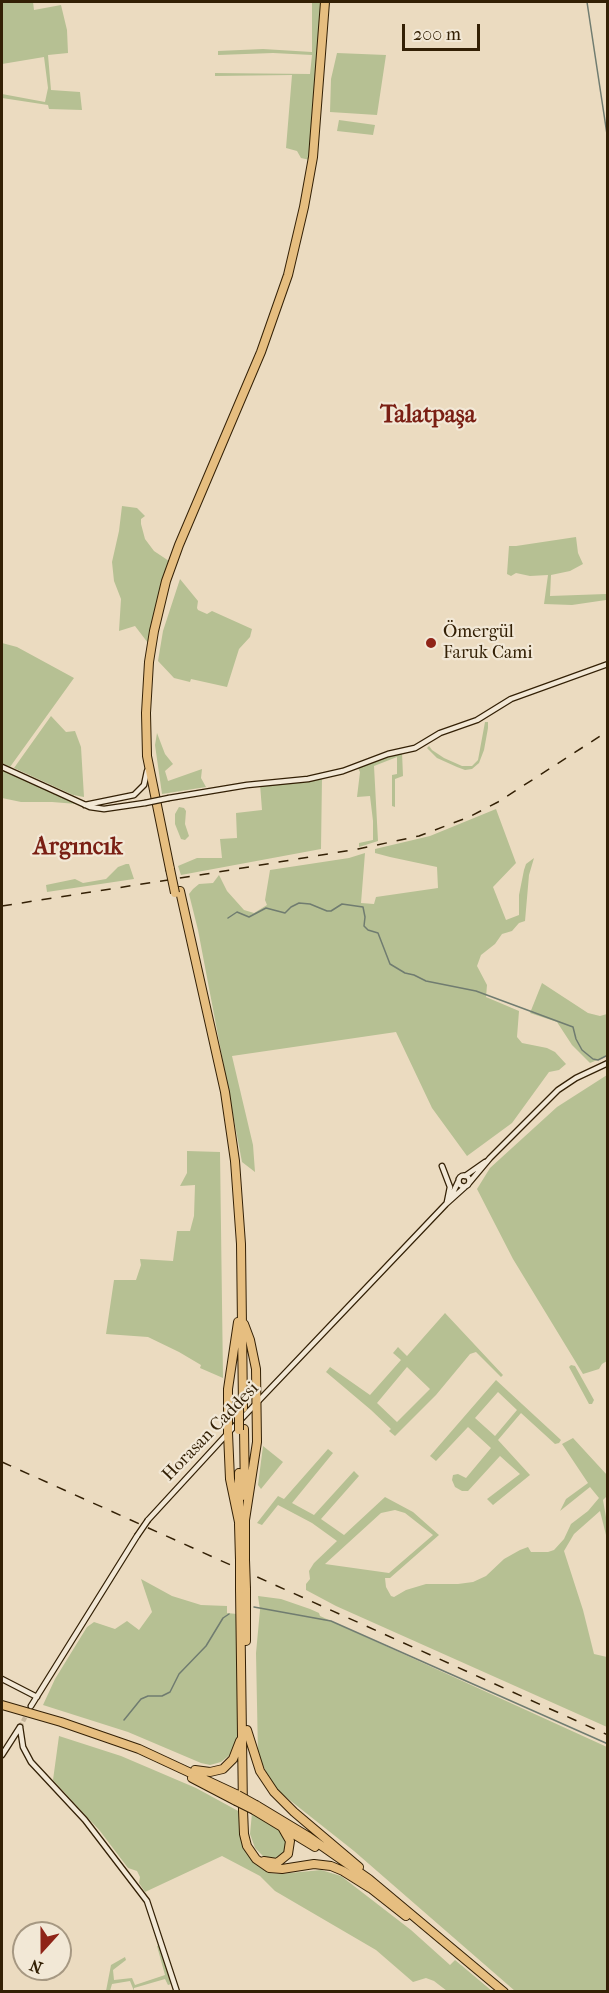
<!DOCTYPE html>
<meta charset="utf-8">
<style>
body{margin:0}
#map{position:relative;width:609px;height:1993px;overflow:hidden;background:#ebdbc0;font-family:"IM FELL French Canon",serif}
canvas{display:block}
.frame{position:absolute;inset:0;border:3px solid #332005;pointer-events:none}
.north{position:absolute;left:12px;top:1921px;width:60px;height:60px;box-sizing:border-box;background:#f2e8d6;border:2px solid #a69882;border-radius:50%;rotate:201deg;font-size:16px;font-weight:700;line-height:24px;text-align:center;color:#332005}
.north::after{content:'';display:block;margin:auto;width:21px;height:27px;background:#8f2418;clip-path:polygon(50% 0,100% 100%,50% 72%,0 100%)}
.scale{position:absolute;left:402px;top:24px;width:78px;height:27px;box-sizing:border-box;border:3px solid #332005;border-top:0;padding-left:8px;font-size:18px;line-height:21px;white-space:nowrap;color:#332005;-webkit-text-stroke:4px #f2e8d6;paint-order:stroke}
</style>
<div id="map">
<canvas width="609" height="1993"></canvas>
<div class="frame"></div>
<div class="north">N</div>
<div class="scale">200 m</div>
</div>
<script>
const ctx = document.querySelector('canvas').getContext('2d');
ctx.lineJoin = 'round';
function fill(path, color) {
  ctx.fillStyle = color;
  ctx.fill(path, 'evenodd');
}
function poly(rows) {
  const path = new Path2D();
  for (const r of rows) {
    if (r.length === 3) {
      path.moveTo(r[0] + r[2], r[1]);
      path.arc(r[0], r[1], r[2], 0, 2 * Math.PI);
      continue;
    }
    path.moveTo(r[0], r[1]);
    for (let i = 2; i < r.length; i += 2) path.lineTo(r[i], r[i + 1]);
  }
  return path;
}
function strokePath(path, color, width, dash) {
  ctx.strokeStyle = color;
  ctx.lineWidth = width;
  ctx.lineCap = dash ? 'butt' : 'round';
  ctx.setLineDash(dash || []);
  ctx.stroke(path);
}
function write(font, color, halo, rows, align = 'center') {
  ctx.font = font + ' "IM FELL French Canon",serif';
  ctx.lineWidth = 4.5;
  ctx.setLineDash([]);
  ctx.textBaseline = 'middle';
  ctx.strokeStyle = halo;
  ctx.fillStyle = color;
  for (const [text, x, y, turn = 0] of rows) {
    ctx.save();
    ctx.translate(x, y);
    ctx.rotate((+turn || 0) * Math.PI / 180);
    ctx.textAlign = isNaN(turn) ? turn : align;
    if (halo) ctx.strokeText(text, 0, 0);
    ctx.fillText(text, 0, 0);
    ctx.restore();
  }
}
fill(poly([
 [2,2,33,2,34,10,61,5,67,30,68,53,48,55,51,90,80,92,82,110,49,109,48,105,2,98,2,94,45,102,48,88,44,57,2,64],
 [312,2,322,2,310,160,301,158,297,151,286,148,292,75,215,76,215,73,310,74,312,55,273,53,218,55,218,51,263,49,312,52],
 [337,53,386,55,377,115,330,112,331,79],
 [339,120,375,125,373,135,337,131],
 [122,506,137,508,145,516,141,519,141,524,145,539,154,551,169,561,157,600,148,643,135,626,119,631,121,599,114,581,112,562,119,531],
 [576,537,578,553,583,564,570,571,551,575,550,596,606,594,606,600,572,605,544,604,548,575,530,576,516,573,511,576,507,574,509,546,516,546],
 [180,579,198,601,197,608,198,610,207,614,212,611,252,629,250,637,239,649,227,687,191,679,190,682,174,678,158,661,163,631],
 [2,643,17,647,74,678,10,767,2,763,2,737,3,736,2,734],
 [51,716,66,732,75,731,81,747,84,797,73,795,14,768],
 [485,722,488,722,488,728,484,750,479,763,472,769,465,770,457,767,437,758,427,748,429,746,432,750,444,758,462,766,472,766,478,760],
 [157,733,165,754,173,764,165,771,168,781,202,769,201,778,206,787,162,794,155,745],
 [402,752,403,776,395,779,395,807,392,806,392,775,397,774,397,757,374,766,378,841,359,847,359,843,373,840,373,821,370,796,357,797,360,772,357,766],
 [2,768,77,804,52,802,21,802,2,798],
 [322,777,321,849,181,875,178,866,197,858,222,858,220,839,237,838,236,813,262,810,260,784],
 [179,807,184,808,186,811,185,824,189,836,185,840,181,839,175,824,175,814],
 [496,809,516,863,493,887,506,920,519,915,519,895,524,870,526,864,534,858,529,875,525,921,519,923,512,931,502,934,495,944,481,955,477,966,487,985,486,997,519,1011,517,1037,522,1043,547,1048,555,1052,566,1064,559,1070,549,1072,512,1123,467,1156,432,1108,396,1032,232,1056,253,1145,255,1172,242,1162,198,930,189,894,193,889,199,884,213,883,219,875,227,891,244,910,254,913,267,905,265,900,270,870,349,858,365,853,361,903,374,904,376,897,438,888,437,867,390,857,375,853,375,849,430,836],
 [126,864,129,864,134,879,47,892,46,885,75,879,83,883,106,879,118,867],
 [542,983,588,1013,600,1016,607,1014,607,1056,590,1063,572,1045,557,1022,530,1013],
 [607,1075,607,1361,602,1364,599,1369,583,1374,513,1259,477,1189,490,1168,557,1107],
 [187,1151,220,1152,223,1378,200,1368,201,1365,179,1352,148,1337,106,1334,114,1280,136,1280,141,1265,140,1259,173,1261,177,1231,190,1231,194,1216,195,1185,180,1186,187,1173],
 [445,1313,503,1375,501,1377,476,1352,470,1354,436,1395,395,1436,389,1431,391,1429,371,1410,326,1372,330,1367,370,1395,401,1360,393,1353,398,1347,407,1356],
 [407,1367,430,1389,397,1422,377,1403],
 [571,1365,575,1366,594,1400,592,1404,589,1404,569,1367],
 [496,1380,561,1440,559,1443,555,1444,521,1413,498,1440,530,1475,493,1505,487,1499,520,1474,500,1456,468,1491,462,1491,455,1487,452,1480,453,1475,458,1474,466,1478,491,1448,468,1427,436,1461,430,1456],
 [498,1392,517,1410,495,1436,475,1418],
 [573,1438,607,1475,607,1496,603,1500,607,1523,607,1539,600,1511,574,1534,564,1551,583,1610,594,1654,607,1657,607,1727,336,1606,306,1590,306,1584,310,1579,309,1571,314,1563,337,1541,312,1523,278,1505,262,1525,257,1523,278,1496,284,1499,328,1449,333,1453,292,1503,314,1515,354,1471,359,1476,321,1519,344,1535,385,1497,413,1512,439,1535,390,1578,385,1578,386,1587,391,1596,394,1597,406,1590,426,1584,458,1584,473,1582,486,1576,504,1559,520,1550,528,1547,531,1552,548,1552,554,1550,564,1539,571,1524,588,1511,599,1498,590,1487,560,1511,566,1499,588,1483,562,1444],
 [395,1510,405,1513,433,1535,389,1573,325,1564,381,1513],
 [263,1446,283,1462,261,1489,258,1485],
 [141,1579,172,1596,201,1605,227,1606,227,1613,237,1614,237,1739,231,1754,221,1762,210,1765,201,1763,128,1732,43,1705,55,1679,87,1627,94,1622,115,1629,127,1621,139,1630,152,1612],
 [258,1596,281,1599,310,1609,319,1613,320,1616,607,1747,607,1991,515,1991,354,1851,282,1794,271,1782,258,1755,256,1653,260,1610],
 [59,1736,121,1756,196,1788,240,1812,244,1846,249,1856,261,1868,269,1873,280,1874,321,1870,341,1876,411,1930,450,1965,455,1960,492,1991,447,1991,434,1981,426,1978,413,1982,376,1950,275,1891,260,1876,222,1856,145,1892,139,1883,140,1877,137,1871,128,1868,100,1831,53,1780],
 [252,1813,281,1829,288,1840,285,1854,276,1860,266,1859,255,1848,250,1834],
 [159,1945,171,1984,168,1985,165,1979,134,1988,134,1991,130,1981,112,1984,110,1991,106,1991,111,1965,125,1957,126,1960,113,1970,114,1980,132,1978,135,1985,165,1975,157,1946]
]), '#b6c093');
strokePath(poly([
 [587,2,608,141],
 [228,918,237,912,249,917,266,908,285,913,291,907,299,903,310,904,327,911,331,911,342,904,363,907,365,917,364,926,368,930,378,933,390,964,405,973,414,975,426,981,476,991,573,1027,576,1039,582,1050,593,1059,598,1060,608,1055],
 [254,1607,331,1621,608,1744],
 [124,1720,141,1699,148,1696,162,1696,170,1692,179,1674,206,1646,223,1618,229,1614]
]), '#707c70', 1.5);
strokePath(poly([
 [20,1727,31,1706]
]), '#c6b69b', 4.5, [4.5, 2]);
const secondary = poly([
 [2,767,90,807,104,809,145,803],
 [169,798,247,785,308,779,343,771,388,754,415,748,440,733,477,720,511,699,608,664],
 [85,805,134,795,144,785,147,771],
 [442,1166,450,1187,447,1202],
 [464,1181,5.5],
 [465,1176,485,1162],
 [469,1183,490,1158,558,1090,576,1078,608,1063],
 [450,1199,458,1182],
 [148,1520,228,1433,446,1204,466,1186],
 [2,1679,37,1697],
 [31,1706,137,1536],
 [20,1727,23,1747,31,1762,85,1820,147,1901,177,1992],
 [2,1755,20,1727]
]);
const highway = poly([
 [170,869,147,756,146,713,149,662,154,631,166,581,179,545,261,352,288,275,304,207,313,157,325,2],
 [180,891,225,1092,235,1161,241,1244,243,1408],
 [238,1322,228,1389,228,1433,230,1479,240,1527],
 [244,1324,250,1340,256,1369,257,1442,245,1520],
 [244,1429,245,1496],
 [239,1473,239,1512],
 [245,1517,245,1560],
 [239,1524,240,1560],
 [240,1589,243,1810,244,1834,247,1846,256,1859,269,1868,282,1869,314,1864,331,1866,343,1871,370,1888],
 [246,1589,246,1641],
 [2,1705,61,1722,139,1749,238,1795],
 [247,1730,260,1771,274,1792,294,1812,359,1867],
 [195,1770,210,1772,223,1769,233,1759,240,1741],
 [192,1778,236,1801],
 [256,1805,309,1837,369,1879,504,1992],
 [254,1810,315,1847],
 [264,1861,277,1863,288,1854,290,1841,282,1827],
 [368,1886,406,1916]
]);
strokePath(secondary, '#332005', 7);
strokePath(highway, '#332005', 10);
strokePath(secondary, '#f2e8d6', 4.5);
strokePath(highway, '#e6be80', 8);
strokePath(poly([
 [2,906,206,874,358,849,419,836,469,817,498,802,608,731],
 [2,1462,608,1735]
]), '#332005', 1.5, [10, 10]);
const secondaryBridge = poly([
 [145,803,169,798],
 [137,1536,148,1520]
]);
const highwayBridge = poly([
 [170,869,175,893],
 [239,1430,239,1408],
 [240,1560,240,1589],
 [245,1560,246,1589],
 [238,1795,256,1805],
 [236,1801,254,1810]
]);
strokePath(secondaryBridge, '#332005', 7, []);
strokePath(highwayBridge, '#332005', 10, []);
strokePath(secondaryBridge, '#f2e8d6', 4.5);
strokePath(highwayBridge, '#e6be80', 8);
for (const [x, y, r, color] of [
 [431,643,6,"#8f2418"]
]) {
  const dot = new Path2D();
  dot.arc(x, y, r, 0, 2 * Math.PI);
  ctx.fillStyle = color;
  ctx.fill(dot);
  strokePath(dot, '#f2e8d6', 2);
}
write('18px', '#332005', '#f2e8d6', [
 ["Ömergül",443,633],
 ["Faruk Cami",443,654]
], 'left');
write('18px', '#332005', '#f2e8d6', [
 ["Horasan Caddesi",211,1432,-46]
]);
write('bold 24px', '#7a1f14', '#f2e8d6', [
 ["Talatpaşa",428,416],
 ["Argıncık",78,848]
]);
</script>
